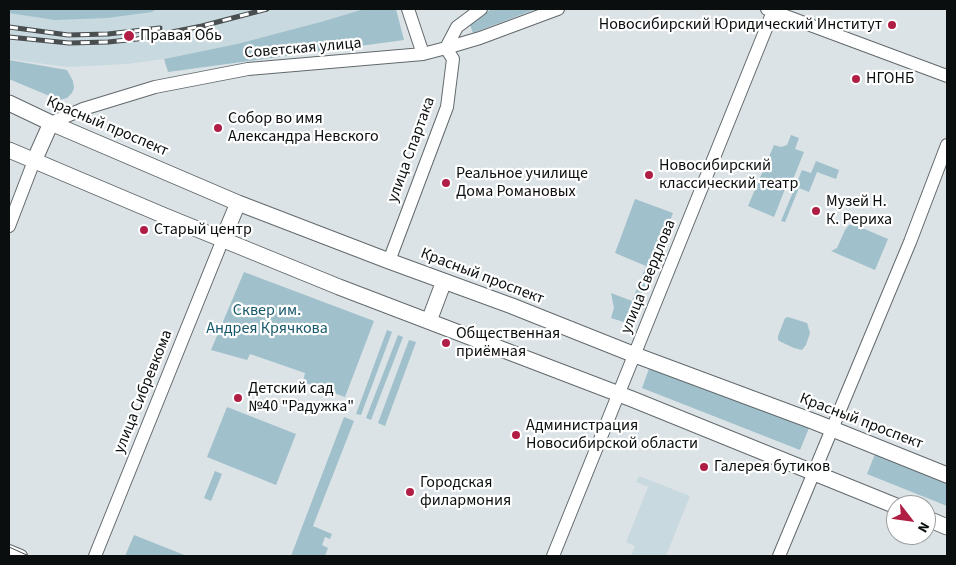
<!DOCTYPE html>
<meta charset="utf-8">
<style>
body{margin:0}
#map{position:relative;width:956px;height:565px;overflow:hidden;background:#dbe3e7;font-family:"Source Sans 3",sans-serif}
canvas{display:block}
.frame{position:absolute;inset:0;border:10px solid #0b0e0f;pointer-events:none}
.north{position:absolute;left:886px;top:495px;width:50px;height:50px;box-sizing:border-box;background:#fff;border:1px solid #9d9f9f;border-radius:50%;rotate:120deg;font-size:14px;font-weight:700;line-height:20px;text-align:center;color:#0b0e0f}
.north::after{content:'';display:block;margin:auto;width:18px;height:22px;background:#b11e45;clip-path:polygon(50% 0,100% 100%,50% 72%,0 100%)}
</style>
<div id="map">
<canvas width="956" height="565"></canvas>
<div class="frame"></div>
<div class="north">N</div>
</div>
<script>
const ctx = document.querySelector('canvas').getContext('2d');
ctx.lineJoin = 'round';
function fill(path, color) {
  ctx.fillStyle = color;
  ctx.fill(path, 'evenodd');
}
function poly(rows) {
  const path = new Path2D();
  for (const r of rows) {
    path.moveTo(r[0], r[1]);
    for (let i = 2; i < r.length; i += 2) path.lineTo(r[i], r[i + 1]);
  }
  return path;
}
function strokePath(path, color, width, dash) {
  ctx.strokeStyle = color;
  ctx.lineWidth = width;
  ctx.lineCap = dash ? 'butt' : 'round';
  ctx.setLineDash(dash || []);
  ctx.stroke(path);
}
function write(font, color, halo, rows, align = 'center') {
  ctx.font = font + ' "Source Sans 3",sans-serif';
  ctx.lineWidth = 4.5;
  ctx.setLineDash([]);
  ctx.textBaseline = 'middle';
  ctx.strokeStyle = halo;
  ctx.fillStyle = color;
  for (const [text, x, y, turn = 0] of rows) {
    ctx.save();
    ctx.translate(x, y);
    ctx.rotate((+turn || 0) * Math.PI / 180);
    ctx.textAlign = isNaN(turn) ? turn : align;
    if (halo) ctx.strokeText(text, 0, 0);
    ctx.fillText(text, 0, 0);
    ctx.restore();
  }
}
fill(poly([
 [9,9,364,9,324,21,237,44,164,59,127,64,67,67,9,59],
 [639,476,690,496,666,556,631,556,635,546,626,542,648,487,636,482]
]), '#c8d9df');
fill(poly([
 [9,9,156,9,152,12,107,18,55,20,9,13],
 [364,9,396,9,404,40,168,72,164,59,237,44,324,21],
 [491,9,536,9,473,33,470,25],
 [9,60,67,70,73,81,74,88,72,93,67,98,59,100,9,79],
 [791,135,799,138,795,149,804,152,794,177,789,179,774,217,748,206,774,145,781,147,787,145],
 [816,161,839,170,836,179,817,172,809,192,799,188,785,222,781,221,802,170,811,173],
 [635,199,673,213,630,324,611,318,614,308,611,293,632,301,646,266,615,253],
 [853,224,888,239,875,270,831,251,837,248,845,230,849,225],
 [244,272,374,321,345,397,303,382,305,373,250,354,247,360,211,350],
 [788,317,807,323,808,326,810,333,806,345,802,350,794,348,781,342,778,340,778,336,785,318],
 [387,330,392,332,361,415,356,414],
 [398,335,403,337,371,420,366,418],
 [409,340,416,342,385,426,378,423],
 [650,366,809,428,800,450,642,388],
 [227,407,296,434,276,485,207,457],
 [344,417,354,421,313,526,332,534,330,539,325,537,322,545,328,548,325,556,291,556],
 [875,454,947,482,947,506,867,474],
 [215,471,222,474,211,501,204,498],
 [134,535,187,556,125,556]
]), '#a0c0cb');
const minor = poly([
 [408,9,423,54],
 [767,9,947,76],
 [51,123,83,109,155,87,248,69,423,54,446,48,480,38,558,9],
 [9,226,34,161],
 [389,261,447,107,453,59,446,48,457,27,481,9],
 [9,551,21,556],
 [95,556,223,239],
 [553,556,774,9],
 [779,556,910,242,947,145]
]);
const major = poly([
 [9,103,51,123,238,203,389,261,512,306,635,355,815,422,947,475],
 [9,150,165,216,339,287,632,399,896,506],
 [34,161,51,123],
 [223,239,238,203],
 [429,321,444,281],
 [926,518,947,527]
]);
strokePath(minor, '#62696c', 14);
strokePath(major, '#62696c', 17);
strokePath(minor, '#fff', 12);
strokePath(major, '#fff', 15);
strokePath(poly([
 [9,547,29,556]
]), '#494e50', 1);
const rail = poly([
 [9,27,68,35,108,34,160,28],
 [9,37,69,43,108,42,137,39,202,26,267,9]
]);
strokePath(rail, '#494e50', 5);
strokePath(rail, '#fff', 3, [9]);
for (const [x, y, r, color] of [
 [892,25,5,"#b11e45"],
 [129,36,6,"#b11e45"],
 [856,79,5,"#b11e45"],
 [218,128,5,"#b11e45"],
 [649,175,5,"#b11e45"],
 [446,183,5,"#b11e45"],
 [816,211,5,"#b11e45"],
 [144,230,5,"#b11e45"],
 [446,343,5,"#b11e45"],
 [238,398,5,"#b11e45"],
 [516,435,5,"#b11e45"],
 [704,467,5,"#b11e45"],
 [410,492,5,"#b11e45"]
]) {
  const dot = new Path2D();
  dot.arc(x, y, r, 0, 2 * Math.PI);
  ctx.fillStyle = color;
  ctx.fill(dot);
  strokePath(dot, '#fff', 2);
}
write('16px', '#0b0e0f', '#fff', [
 ["Новосибирский Юридический Институт",882,25,"right"],
 ["Правая Обь",140,36],
 ["НГОНБ",866,79],
 ["Собор во имя",228,119],
 ["Александра Невского",228,137],
 ["Новосибирский",659,166],
 ["классический театр",659,184],
 ["Реальное училище",456,174],
 ["Дома Романовых",456,192],
 ["Музей Н.",826,202],
 ["К. Рериха",826,220],
 ["Старый центр",154,230],
 ["Общественная",456,334],
 ["приёмная",456,352],
 ["Детский сад",248,389],
 ["№40 \"Радужка\"",248,407],
 ["Администрация",526,426],
 ["Новосибирской области",526,444],
 ["Галерея бутиков",714,467],
 ["Городская",420,483],
 ["филармония",420,501]
], 'left');
write('16px', '#0b0e0f', '#fff', [
 ["Советская улица",303,49,-5],
 ["Красный проспект",107,127,23],
 ["улица Спартака",412,150,-70],
 ["Красный проспект",482,277,21],
 ["улица Свердлова",649,277,-68],
 ["улица Сибревкома",144,392,-68],
 ["Красный проспект",861,422,21]
]);
write('16px', '#18586b', '#fff', [
 ["Сквер им.",267,311],
 ["Андрея Крячкова",267,329]
]);
</script>
